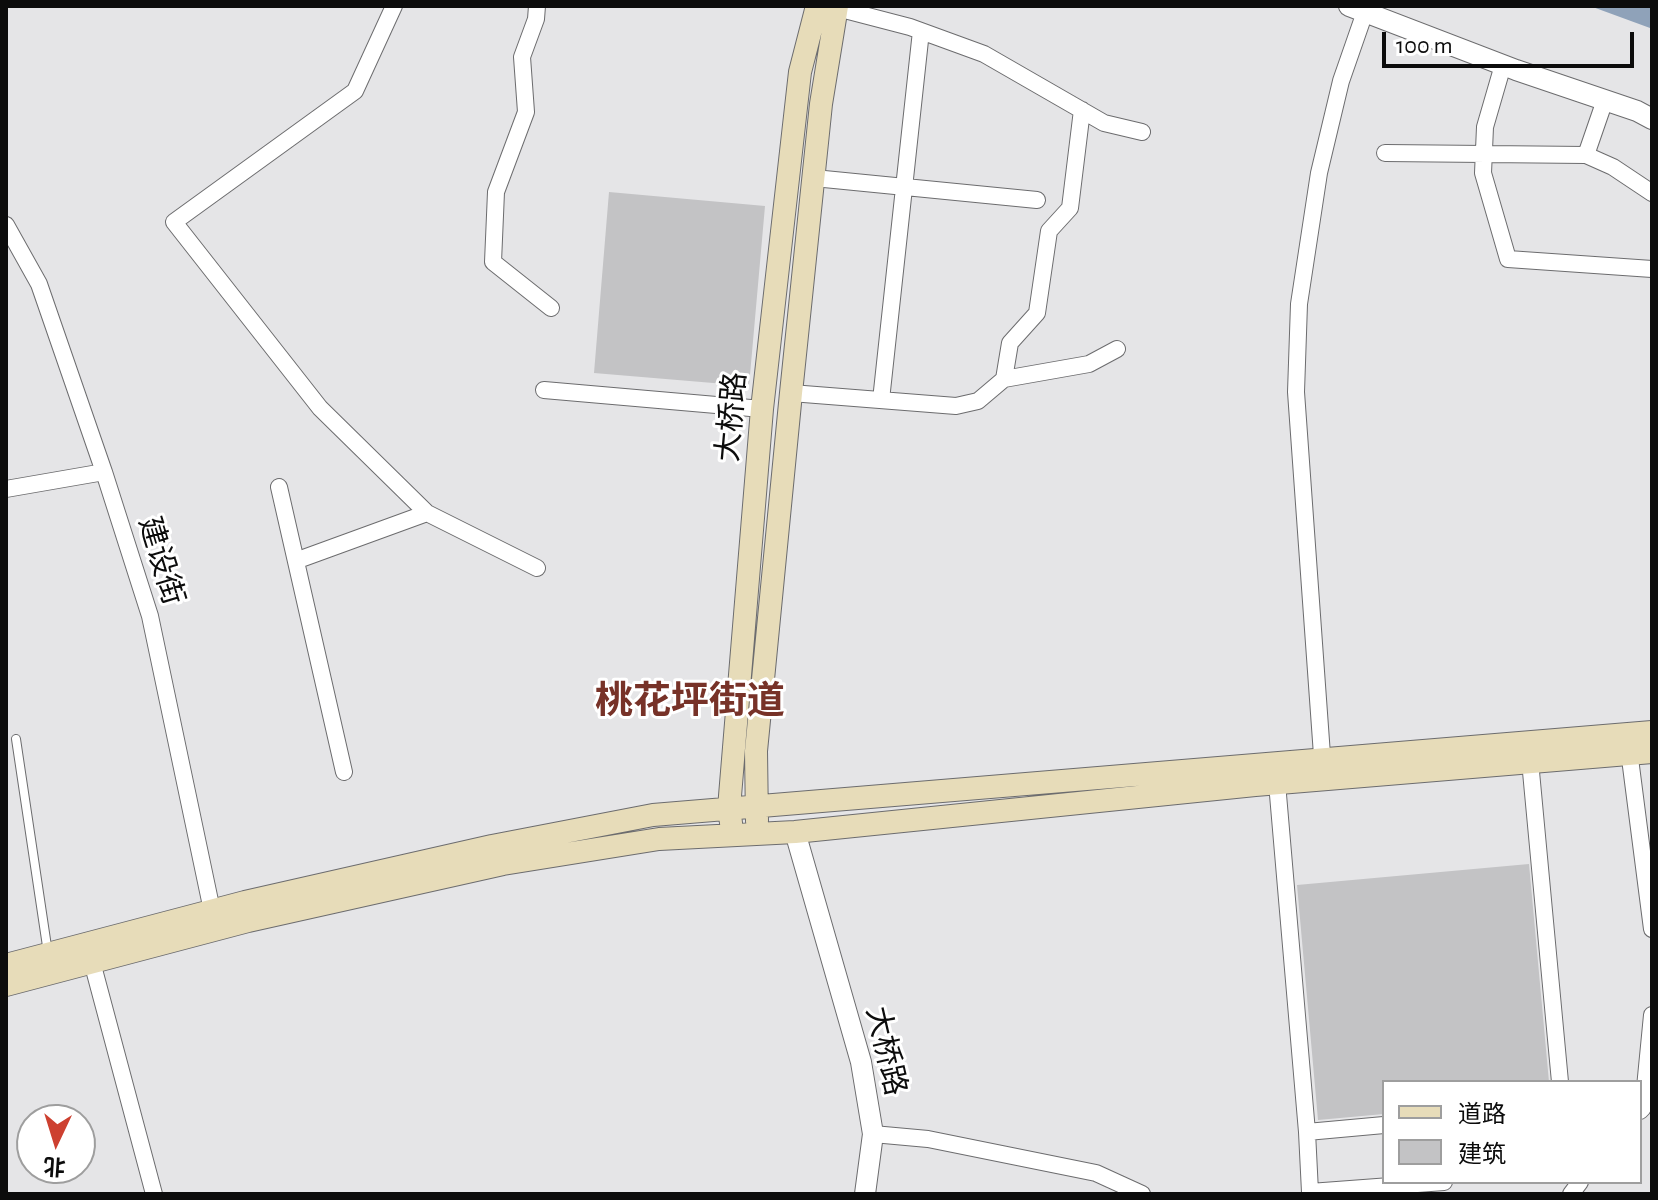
<!DOCTYPE html>
<meta charset="utf-8">
<style>
body{margin:0}
#map{position:relative;width:1658px;height:1200px;overflow:hidden;background:#e5e5e7;font-family:"Alegreya Sans","Noto Sans SC",sans-serif}
canvas{display:block}
.frame{position:absolute;inset:0;border:8px solid #0c0c0c;pointer-events:none}
.legend{position:absolute;left:1382px;top:1080px;width:260px;height:104px;box-sizing:border-box;background:#fff;border:2px solid #9e9e9e;margin:0;padding:10px 14px;list-style:none;font-size:24px;color:#0c0c0c}
.legend li{display:flex;align-items:center;gap:16px;height:40px}
.legend b{width:40px;border:2px solid #9e9e9e}
.north{position:absolute;left:16px;top:1104px;width:80px;height:80px;box-sizing:border-box;background:#fff;border:2px solid #9e9e9e;border-radius:50%;rotate:184deg;font-size:22px;font-weight:700;line-height:32px;text-align:center;color:#0c0c0c}
.north::after{content:'';display:block;margin:auto;width:28px;height:36px;background:#cd4030;clip-path:polygon(50% 0,100% 100%,50% 72%,0 100%)}
.scale{position:absolute;left:1382px;top:32px;width:252px;height:36px;box-sizing:border-box;border:4px solid #0c0c0c;border-top:0;padding-left:10px;font-size:24px;line-height:28px;white-space:nowrap;color:#0c0c0c;-webkit-text-stroke:6px #fff;paint-order:stroke}
</style>
<div id="map">
<canvas width="1658" height="1200"></canvas>
<div class="frame"></div>
<ul class="legend">
<li><b style="height:10px;background:#e7dcb9"></b>道路</li>
<li><b style="height:22px;background:#c3c3c5"></b>建筑</li>
</ul>
<div class="north">北</div>
<div class="scale">100 m</div>
</div>
<script>
const ctx = document.querySelector('canvas').getContext('2d');
ctx.lineJoin = 'round';
function fill(path, color) {
  ctx.fillStyle = color;
  ctx.fill(path, 'evenodd');
}
function poly(rows) {
  const path = new Path2D();
  for (const r of rows) {
    path.moveTo(r[0], r[1]);
    for (let i = 2; i < r.length; i += 2) path.lineTo(r[i], r[i + 1]);
  }
  return path;
}
function strokePath(path, color, width, dash) {
  ctx.strokeStyle = color;
  ctx.lineWidth = width;
  ctx.lineCap = dash ? 'butt' : 'round';
  ctx.setLineDash(dash || []);
  ctx.stroke(path);
}
function write(font, color, halo, rows, align = 'center') {
  ctx.font = font + ' "Alegreya Sans","Noto Sans SC",sans-serif';
  ctx.lineWidth = 6;
  ctx.setLineDash([]);
  ctx.textBaseline = 'middle';
  ctx.strokeStyle = halo;
  ctx.fillStyle = color;
  for (const [text, x, y, turn = 0] of rows) {
    ctx.save();
    ctx.translate(x, y);
    ctx.rotate((+turn || 0) * Math.PI / 180);
    ctx.textAlign = isNaN(turn) ? turn : align;
    if (halo) ctx.strokeText(text, 0, 0);
    ctx.fillText(text, 0, 0);
    ctx.restore();
  }
}
fill(poly([
 [1590,6,1652,6,1652,30,1650,28]
]), '#8fa2b9');
fill(poly([
 [609,192,765,206,749,386,594,373],
 [1529,864,1549,1082,1384,1082,1384,1114,1318,1120,1297,885]
]), '#c3c3c5');
const service = poly([
 [16,739,48,953]
]);
const minor = poly([
 [394,6,355,91,174,222,320,408,427,513],
 [537,6,536,19,522,57,526,112,496,192,493,262,551,308],
 [837,8,910,27,984,54,1104,123,1142,132],
 [1503,65,1485,127,1483,173,1508,259,1652,269],
 [1385,153,1586,155,1613,167,1652,193],
 [1586,155,1605,100],
 [814,178,1037,200],
 [6,225,39,284,104,472,150,616,214,920],
 [1004,379,1010,343,1037,313,1049,231,1070,208,1082,110],
 [544,390,762,409],
 [791,393,956,406,978,401,1004,379,1089,364,1117,349],
 [881,400,921,31],
 [279,487,344,772],
 [6,489,104,472],
 [298,560,427,513,537,568],
 [1628,743,1652,929],
 [1530,761,1560,1082],
 [1323,769,1296,392,1299,304,1319,173,1341,81,1365,12],
 [1277,783,1307,1132,1384,1125],
 [92,962,154,1194],
 [1640,1111,1643,1108,1652,1015],
 [1307,1132,1310,1192,1444,1182],
 [873,1134,928,1139,1096,1173,1142,1194],
 [1571,1194,1580,1182]
]);
const tertiary = poly([
 [1349,6,1516,70,1637,111,1652,119],
 [795,832,861,1062,873,1134,865,1194]
]);
const secondary = poly([
 [757,821,756,751,791,393,821,104,837,6],
 [731,823,729,808,762,409,800,72,817,6],
 [6,965,245,902,492,846,653,815,1652,732],
 [6,985,248,921,503,864,659,839,795,832,1255,785,1652,752]
]);
strokePath(service, '#6c6c6e', 10);
strokePath(minor, '#6c6c6e', 18);
strokePath(tertiary, '#6c6c6e', 22);
strokePath(secondary, '#6c6c6e', 24);
strokePath(service, '#fff', 8);
strokePath(minor, '#fff', 16);
strokePath(tertiary, '#fff', 20);
strokePath(secondary, '#e7dcb9', 22);
write('30px', '#0c0c0c', '#fff', [
 ["大桥路",732,417,-85],
 ["建设街",161,561,73],
 ["大桥路",886,1051,77]
]);
write('bold 38px', '#773228', '#fff', [
 ["桃花坪街道",690,702]
]);
</script>
